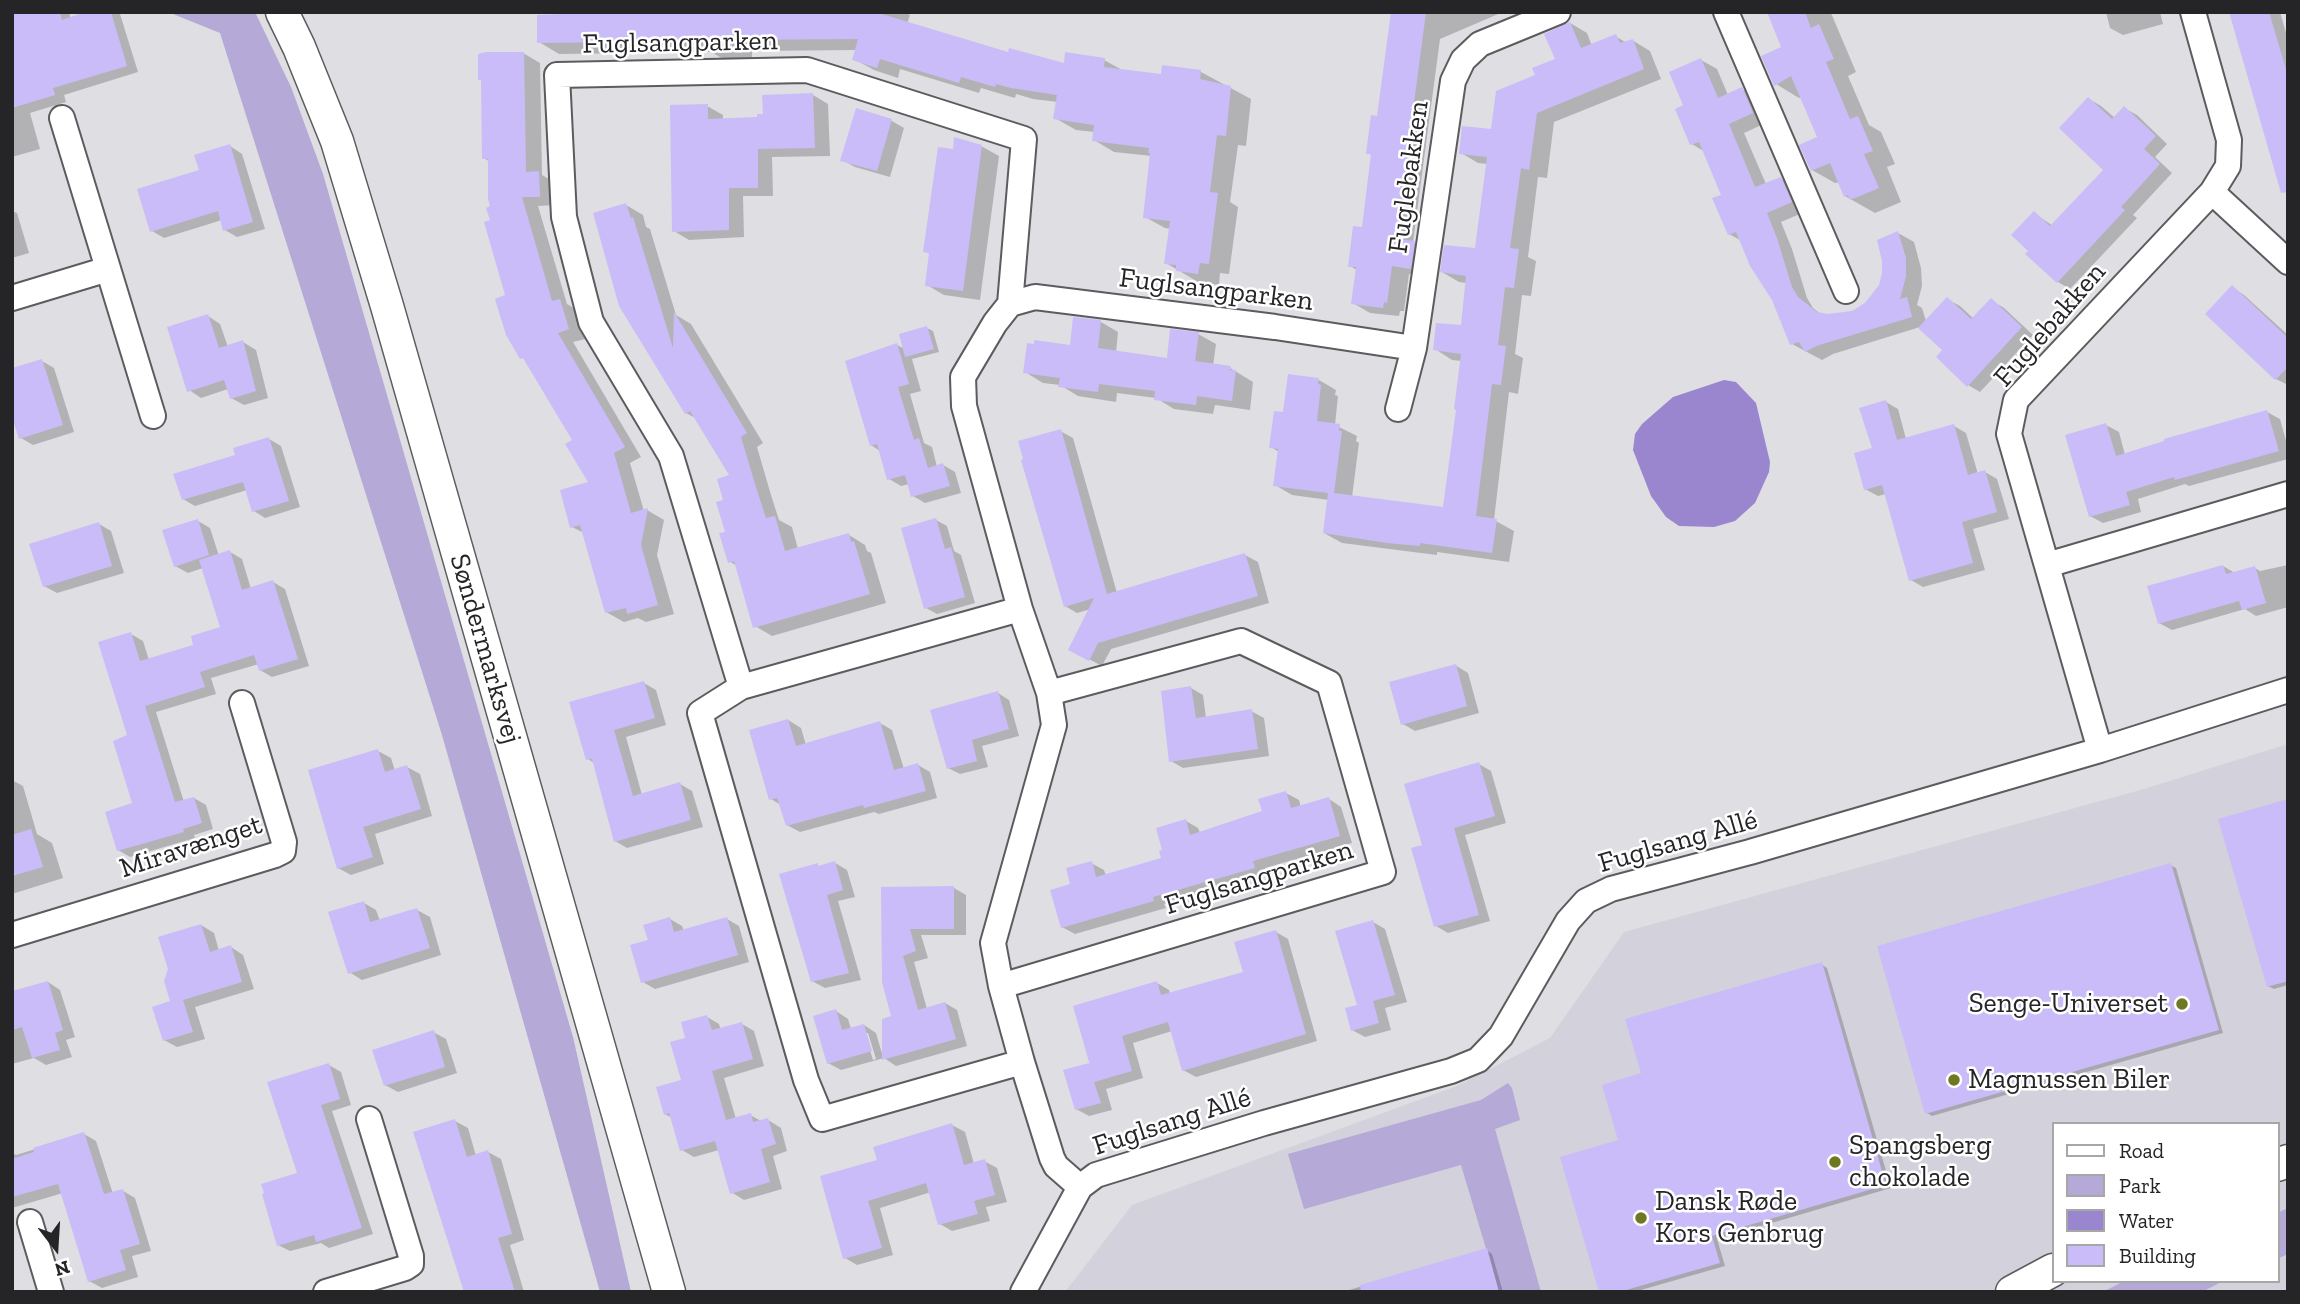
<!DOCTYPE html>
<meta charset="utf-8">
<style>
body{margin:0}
#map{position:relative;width:2300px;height:1304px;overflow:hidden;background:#dfdee2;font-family:"Zilla Slab",serif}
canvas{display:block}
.frame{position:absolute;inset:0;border:14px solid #252426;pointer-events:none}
.legend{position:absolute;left:2052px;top:1122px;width:228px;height:161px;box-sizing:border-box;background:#fff;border:2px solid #a8a7a8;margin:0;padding:9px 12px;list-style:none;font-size:21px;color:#252426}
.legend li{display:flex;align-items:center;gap:14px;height:35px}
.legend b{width:35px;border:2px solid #a8a7a8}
.north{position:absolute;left:21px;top:1213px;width:70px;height:70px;-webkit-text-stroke:5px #fff;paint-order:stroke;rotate:163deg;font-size:19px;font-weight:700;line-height:28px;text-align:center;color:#252426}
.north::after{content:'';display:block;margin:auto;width:24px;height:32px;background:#252426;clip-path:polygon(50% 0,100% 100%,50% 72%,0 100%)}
</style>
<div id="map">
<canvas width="2300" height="1304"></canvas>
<div class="frame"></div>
<ul class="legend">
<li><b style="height:9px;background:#fff"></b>Road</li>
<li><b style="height:19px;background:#b4a9d7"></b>Park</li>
<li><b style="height:19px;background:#9986ce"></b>Water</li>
<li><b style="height:19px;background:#cabcf8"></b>Building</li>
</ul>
<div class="north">N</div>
</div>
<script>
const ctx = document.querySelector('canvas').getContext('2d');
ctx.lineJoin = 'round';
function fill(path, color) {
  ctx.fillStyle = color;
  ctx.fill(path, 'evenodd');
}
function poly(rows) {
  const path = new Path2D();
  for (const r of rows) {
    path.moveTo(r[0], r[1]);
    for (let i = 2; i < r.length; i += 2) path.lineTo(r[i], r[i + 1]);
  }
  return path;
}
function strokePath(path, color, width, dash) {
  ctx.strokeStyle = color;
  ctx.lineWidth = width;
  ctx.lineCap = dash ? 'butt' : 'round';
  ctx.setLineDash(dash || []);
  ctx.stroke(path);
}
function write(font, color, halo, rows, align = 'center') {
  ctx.font = font + ' "Zilla Slab",serif';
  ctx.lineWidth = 5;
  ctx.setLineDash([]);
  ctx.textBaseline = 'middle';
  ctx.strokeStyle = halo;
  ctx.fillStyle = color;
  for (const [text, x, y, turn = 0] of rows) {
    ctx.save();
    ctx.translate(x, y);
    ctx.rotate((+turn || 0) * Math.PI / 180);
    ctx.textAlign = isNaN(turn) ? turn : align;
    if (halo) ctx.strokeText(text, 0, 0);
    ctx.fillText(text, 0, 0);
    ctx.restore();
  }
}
fill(poly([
 [2288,744,2288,1292,1065,1292,1132,1205,1457,1086,1550,1038,1624,932,2144,789],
 [2053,1124,2277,1124,2277,1281,2053,1281]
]), '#d3d1db');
fill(poly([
 [168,12,255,12,291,87,323,174,573,1037,631,1292,600,1292,442,735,220,33],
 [1508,1083,1512,1088,1520,1120,1495,1129,1541,1292,1499,1292,1461,1165,1304,1209,1288,1154,1481,1100],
 [2288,1208,2288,1254,2277,1259,2277,1213],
 [2124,1281,2223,1281,2202,1292,2103,1292]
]), '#b4a9d7');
fill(poly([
 [1724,380,1736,382,1756,403,1770,462,1769,472,1755,503,1735,521,1714,527,1679,526,1666,517,1651,496,1633,450,1635,434,1642,424,1673,397]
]), '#9986ce');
fill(poly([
 [31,12,69,12,71,19,91,12,118,12,120,14,138,72,64,95,66,102,30,113,40,149,12,157,12,36],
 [564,12,905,12,910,15,907,24,1009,54,1065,65,1104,60,1124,71,1162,76,1201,72,1251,99,1246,146,1238,145,1230,202,1238,207,1229,274,1220,273,1219,285,1198,282,1166,263,1171,229,1165,228,1145,217,1152,156,1114,152,1094,140,1095,132,1076,130,1055,118,1058,102,1033,99,1016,94,1015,98,981,88,979,93,900,69,898,78,874,70,854,59,857,50,752,51,752,61,727,61,711,52,559,54,539,42,564,16],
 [1393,12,1503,12,1440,39,1413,242,1431,252,1427,277,1409,274,1404,311,1400,311,1399,316,1370,313,1353,303,1357,270,1350,266,1363,229,1373,156,1368,153,1378,117],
 [1769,12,1833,12,1831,13,1856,72,1848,76,1869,125,1881,132,1895,164,1887,167,1901,202,1875,213,1845,196,1840,182,1835,183,1812,170,1819,138,1801,97,1799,98,1776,84,1784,48],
 [2106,12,2160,12,2163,24,2123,35,2110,28],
 [2231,12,2280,12,2288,40,2288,190],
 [1570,23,1587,33,1592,46,1615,36,1627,43,1632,40,1650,51,1661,79,1554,122,1547,178,1538,177,1528,257,1536,261,1531,296,1522,295,1515,354,1523,358,1518,394,1509,392,1494,520,1514,531,1509,562,1437,552,1437,555,1342,543,1324,533,1329,500,1292,495,1275,485,1279,452,1271,447,1284,414,1319,380,1336,390,1335,395,1338,396,1335,425,1357,436,1356,441,1359,443,1352,497,1444,509,1458,410,1462,361,1452,360,1435,349,1462,327,1467,283,1459,282,1442,272,1476,250,1488,164,1478,163,1461,153,1492,131,1537,76,1557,60],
 [523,53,540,63,542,175,556,183,556,205,538,206,567,304,577,310,585,339,573,342,641,457,630,463,644,511,647,510,664,520,657,555,674,614,646,622,638,618,624,622,606,612,584,533,572,527,591,483,574,441,526,360,522,358,508,297,492,221,490,162,484,158],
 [1701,60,1717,69,1728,95,1742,89,1758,98,1768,122,1744,133,1766,184,1780,178,1796,188,1807,211,1781,222,1792,249,1807,298,1813,308,1822,315,1853,313,1866,305,1881,286,1898,233,1914,242,1921,268,1922,286,1917,305,1922,308,1926,321,1947,299,1960,306,1974,319,1991,300,2004,308,2033,335,1980,392,1968,385,1945,350,1920,327,1833,354,1822,360,1792,344,1774,299,1742,241,1729,234,1723,196,1705,152,1692,144,1686,106],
 [813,95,828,104,830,156,772,157,773,196,743,196,744,237,689,240,674,231,707,106,723,115,723,120,759,118],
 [2089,99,2101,106,2115,118,2124,108,2137,115,2167,144,2155,157,2172,173,2133,215,2137,218,2070,289,2058,282,2030,251,2034,213,2053,226,2106,169],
 [857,111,892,121,904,128,890,177,855,167,842,160],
 [230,146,242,154,265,229,237,237,225,230,222,220,164,238,152,231,201,172],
 [981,146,999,156,980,300,944,295,927,285,931,254,925,251,954,151],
 [626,205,643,215,646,227,650,229,676,315,691,324,763,443,757,447,771,495,779,520,792,527,798,549,849,535,865,545,867,551,871,553,886,603,772,636,755,626,737,566,729,561,725,501,732,476,697,419,686,413],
 [12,211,17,213,29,253,12,258],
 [2232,287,2244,295,2288,335,2288,385,2276,379],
 [208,316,220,324,228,347,243,342,256,350,268,398,244,405,231,398,228,389,201,398,189,390],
 [1101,322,1118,332,1116,353,1169,360,1198,334,1216,344,1213,366,1230,368,1253,382,1250,410,1215,405,1213,414,1174,409,1156,398,1117,393,1116,402,1078,396,1060,385,1043,383,1025,372,1071,347],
 [927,328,933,331,939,352,912,359,921,391,910,394,924,443,932,447,937,467,943,465,955,472,961,493,925,503,913,496,909,484,901,486,889,479,880,451,871,445,897,345,905,349],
 [42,361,54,368,74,432,33,445,21,438],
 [1886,402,1898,409,1906,439,1954,426,1966,433,1978,474,1985,472,1997,479,2009,519,1973,529,1985,570,1923,587,1911,580,1886,494,1878,496,1865,489],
 [2267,412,2280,419,2288,448,2288,459,2189,486,2185,484,2138,499,2141,512,2103,523,2090,516,2106,425,2119,432,2125,455],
 [1060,431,1073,438,1117,593,1245,555,1258,562,1269,603,1111,649,1102,666,1070,649,1091,609,1077,613,1065,606],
 [269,439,281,446,300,507,265,518,254,511,247,490,195,506,183,499,237,456],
 [936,520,947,526,954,551,961,555,975,603,937,614,926,608],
 [198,521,210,528,219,556,230,552,242,559,251,589,273,582,285,589,309,666,272,677,260,670,259,664,211,678,216,694,156,712,184,802,194,798,206,805,213,829,194,835,195,838,130,857,118,850,134,804,129,736,131,634,143,641,149,660,195,646,222,628,203,568,188,573,175,566],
 [99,524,111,531,124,573,57,593,44,586],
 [2288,565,2288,607,2256,616,2245,609,2172,630,2159,623,2223,566,2235,573,2255,568,2260,571],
 [1455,665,1468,673,1479,713,1415,731,1403,724],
 [644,683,656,690,666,725,626,737,642,795,680,784,692,791,703,827,627,848,615,841,594,763,588,759],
 [1191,688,1203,695,1206,718,1251,711,1264,718,1269,756,1183,768,1171,761],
 [998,693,1009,700,1019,736,982,746,988,767,960,774,948,768],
 [788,720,801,728,806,745,880,723,892,730,904,769,918,765,930,772,937,798,879,814,874,812,800,832,787,825,781,805,771,799],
 [378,751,391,758,395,771,407,767,420,774,432,816,375,834,384,864,351,875,338,868],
 [1479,764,1491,771,1506,823,1465,835,1490,921,1448,933,1436,926,1424,846],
 [12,780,23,786,37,834,52,843,63,878,12,894],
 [1286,793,1299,800,1301,808,1329,799,1341,807,1352,843,1265,868,1267,875,1164,904,1166,908,1075,934,1062,927,1073,885,1091,863,1104,870,1106,876,1163,859,1186,821,1198,828,1200,833,1264,812],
 [2288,801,2288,985,2274,989,2268,986],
 [835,863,847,870,855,897,838,901,861,980,825,988,812,981,817,865,821,867],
 [2170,865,2176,868,2223,1033,1932,1116,1927,1113],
 [882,888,954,888,966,895,966,935,921,935,928,958,914,962,927,1009,945,1003,957,1010,967,1046,896,1066,884,1058,841,1070,828,1063,836,1011,848,1019,851,1029,864,1025,876,1033,883,1057,894,1017],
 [865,1033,868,1033,876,1059,873,1060],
 [364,903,376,910,380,921,417,910,430,917,441,955,362,980,349,972],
 [670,919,682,926,684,931,727,919,739,926,749,962,655,989,643,982],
 [1373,922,1385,929,1407,1002,1385,1008,1391,1030,1365,1037,1352,1030,1359,1006],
 [201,925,214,933,219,951,231,947,243,955,254,989,195,1007,205,1039,177,1047,164,1040],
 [1276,932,1288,939,1317,1041,1196,1077,1183,1070,1172,1031,1133,1043,1143,1078,1106,1089,1112,1110,1089,1116,1076,1109,1089,1065,1092,1067,1157,983,1169,990,1170,994,1245,974],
 [1821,964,1827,968,1891,1188,1717,1239,1725,1266,1634,1292,1600,1292,1620,1141],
 [48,982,60,990,75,1037,66,1040,72,1057,46,1065,34,1058,12,1064,12,993],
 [707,1017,719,1024,721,1030,742,1024,754,1031,764,1066,724,1078,736,1119,750,1115,763,1122,768,1120,781,1128,787,1151,773,1156,782,1189,744,1200,731,1192,719,1150,694,1157,682,1150,672,1118,665,1114,683,1081,687,1039],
 [433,1032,446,1039,457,1073,398,1092,385,1085],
 [329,1065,341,1072,351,1105,332,1111,373,1234,329,1248,321,1243,290,1251,278,1245],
 [455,1121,468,1128,476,1156,488,1152,501,1159,524,1240,510,1245,524,1292,476,1292],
 [952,1125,965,1132,974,1164,984,1161,997,1168,1007,1202,986,1207,990,1221,952,1231,940,1224,931,1192,880,1208,893,1255,857,1265,845,1258,879,1161],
 [84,1134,96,1141,113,1194,123,1191,135,1198,151,1251,132,1256,138,1277,102,1288,89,1281,63,1193,12,1208,12,1153,16,1155],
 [1486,1250,1492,1254,1503,1292,1342,1292]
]), '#0003');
fill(poly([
 [12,12,60,12,62,20,85,12,111,12,127,66,53,88,55,95,12,108],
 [562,12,875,12,1008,52,1009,48,1064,63,1065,52,1105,58,1104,67,1161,74,1162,65,1201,70,1200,79,1231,86,1226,136,1217,135,1210,192,1218,193,1209,264,1200,263,1198,274,1176,271,1176,265,1164,264,1170,221,1143,218,1150,153,1148,153,1149,148,1092,141,1094,125,1053,119,1057,95,1011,88,996,84,995,87,961,77,959,83,880,59,877,68,852,60,858,39,732,40,732,50,705,51,705,41,537,43,537,15,562,14],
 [1391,12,1426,12,1396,239,1415,241,1411,269,1392,266,1387,303,1384,302,1383,308,1351,304,1356,267,1348,267,1353,226,1362,227,1371,154,1366,154,1371,115,1377,116],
 [1767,12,1805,12,1811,28,1819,24,1834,59,1826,62,1850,119,1858,116,1873,151,1864,154,1879,188,1850,200,1848,195,1844,197,1830,163,1811,171,1799,145,1817,137,1791,76,1774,86,1761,56,1781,47],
 [2229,12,2269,12,2288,76,2288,192,2281,193],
 [1570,22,1581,48,1616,34,1620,43,1633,39,1644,69,1537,113,1529,170,1521,168,1510,248,1519,249,1514,288,1505,287,1498,345,1506,346,1501,385,1492,384,1476,516,1497,519,1492,553,1420,543,1420,546,1387,543,1323,533,1328,493,1273,486,1278,449,1269,448,1274,411,1283,412,1288,374,1319,378,1318,384,1321,385,1317,421,1340,424,1339,431,1342,431,1334,493,1443,507,1456,410,1454,409,1461,354,1433,350,1436,323,1461,325,1466,276,1440,272,1444,245,1475,248,1487,157,1459,154,1462,126,1491,129,1496,91,1535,75,1532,68,1555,59,1544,34],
 [486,52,524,52,526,172,539,171,540,197,522,197,552,301,560,299,569,329,558,333,625,447,614,453,631,513,648,508,641,545,658,605,627,614,626,608,605,613,580,525,570,528,560,490,588,482,565,444,572,440,523,358,520,359,506,335,495,299,505,295,484,222,490,220,486,208,490,206,488,199,488,159,482,159,481,80,478,80,478,54],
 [1701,58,1718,98,1742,87,1753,113,1729,124,1755,187,1781,177,1792,202,1767,213,1777,238,1792,287,1798,297,1817,312,1828,314,1852,311,1865,303,1879,285,1882,273,1882,261,1877,240,1898,231,1906,258,1906,276,1900,299,1907,297,1912,317,1816,346,1805,352,1799,342,1790,345,1772,300,1750,266,1736,232,1728,235,1712,198,1721,195,1699,142,1690,145,1675,109,1683,105,1669,72],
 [813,93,815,148,758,149,758,188,729,188,729,230,672,232,670,105,708,104,708,119,757,117,757,114,763,114,762,95],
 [2088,97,2112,119,2124,106,2156,136,2144,149,2160,164,2121,207,2125,210,2057,283,2025,254,2028,251,2011,235,2034,211,2050,226,2103,170,2059,128],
 [856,108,892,119,877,171,840,161],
 [954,137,982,145,963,291,925,286,929,253,923,252,938,147,953,149],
 [230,144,253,222,223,231,218,211,150,232,137,189,199,170,194,155],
 [626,203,631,218,633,217,673,348,674,312,747,433,741,437,755,484,766,518,775,516,785,551,849,533,851,542,854,541,870,594,753,628,734,561,728,563,719,533,725,532,716,502,723,500,717,479,729,475,690,411,685,414,619,306,593,213],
 [2232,285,2288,338,2288,367,2275,380,2205,314],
 [1947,297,1971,319,1991,298,2022,327,1967,387,1936,357,1942,350,1918,328],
 [208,314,219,348,243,340,256,391,230,399,224,380,187,392,167,327],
 [1073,317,1101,320,1098,348,1167,358,1170,329,1199,332,1195,361,1231,366,1230,370,1236,370,1232,401,1197,396,1196,405,1154,400,1155,391,1099,384,1098,392,1058,387,1060,378,1023,373,1027,343,1034,344,1034,340,1070,345],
 [927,326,934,349,905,357,899,334],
 [897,343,909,384,898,387,914,440,919,438,928,468,943,463,950,486,911,497,905,475,887,480,877,444,870,446,845,361],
 [42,359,63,425,19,439,12,417,12,368],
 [1886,400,1897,440,1954,424,1968,475,1985,470,1997,512,1962,522,1973,563,1909,581,1882,485,1864,490,1854,453,1872,448,1859,408],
 [2267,410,2279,451,2175,480,2174,477,2126,492,2130,505,2089,517,2065,435,2106,423,2116,456,2164,441,2164,439],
 [1061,429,1107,594,1245,553,1258,596,1098,643,1089,661,1068,650,1094,598,1064,607,1021,460,1023,459,1018,441],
 [269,437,289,501,252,512,243,482,182,500,173,474,235,455,233,448],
 [936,518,945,549,951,547,965,597,924,609,901,528],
 [198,519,209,555,174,567,162,530],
 [99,522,112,566,43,587,29,544],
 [230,550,242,590,273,580,298,659,259,671,254,655,200,672,205,687,145,706,175,802,194,797,202,823,183,829,184,832,117,851,105,812,132,803,113,741,127,735,98,642,131,632,140,661,193,645,191,636,220,627,199,560],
 [2223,565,2226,574,2255,566,2266,603,2242,610,2239,601,2158,624,2147,586],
 [1456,664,1467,706,1401,725,1389,682],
 [644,681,655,718,614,730,633,796,680,782,691,820,614,842,592,759,586,760,569,702],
 [1191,686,1196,718,1252,709,1258,749,1169,762,1161,691],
 [998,691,1009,729,972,740,977,761,947,769,930,710],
 [788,719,796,746,880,721,894,770,918,763,926,791,864,808,863,805,786,826,777,798,769,800,749,730],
 [378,749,385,772,407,765,421,809,363,827,373,857,337,869,308,770],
 [1479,762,1495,816,1454,828,1479,915,1434,927,1411,848,1422,845,1404,784],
 [1286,791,1291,808,1329,797,1340,836,1253,861,1255,868,1153,897,1154,901,1061,928,1050,890,1070,884,1066,868,1092,861,1096,877,1161,858,1159,851,1162,850,1156,828,1186,819,1190,835,1262,811,1258,799],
 [2288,799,2288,981,2267,987,2218,819],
 [31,829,43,867,12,876,12,835],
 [835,861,843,890,827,895,849,973,811,982,779,874,818,863,818,866],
 [2171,863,2219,1030,1925,1114,1877,946],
 [954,886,954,929,910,929,916,951,903,956,918,1010,945,1002,956,1039,882,1060,882,1019,891,1016,882,982,881,887],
 [364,901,370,922,417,908,430,948,348,974,328,912],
 [670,917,674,932,727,917,738,955,641,983,630,945,648,940,643,925],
 [1373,920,1395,995,1373,1001,1379,1023,1351,1031,1345,1008,1357,1005,1335,931],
 [201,924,210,952,231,945,242,982,183,1000,193,1032,163,1041,152,1007,170,1001,164,981,168,969,158,937],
 [1276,930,1306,1034,1182,1071,1168,1022,1122,1036,1132,1071,1094,1082,1101,1103,1075,1110,1063,1070,1089,1063,1091,1069,1073,1006,1157,981,1161,995,1243,972,1234,942],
 [1822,962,1886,1185,1712,1236,1720,1263,1619,1292,1599,1292,1560,1157,1618,1140,1602,1085,1641,1073,1625,1019],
 [48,981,63,1030,55,1033,60,1050,32,1058,22,1027,12,1030,12,991],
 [836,1009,842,1030,864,1024,872,1051,827,1064,813,1016],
 [707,1015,712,1030,742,1022,753,1059,712,1071,726,1120,751,1113,753,1122,768,1118,776,1144,761,1149,770,1182,730,1194,715,1141,680,1151,669,1113,664,1115,656,1087,681,1080,670,1042,685,1038,681,1022],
 [434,1030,445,1067,384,1086,372,1050],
 [329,1063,340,1099,321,1105,362,1228,316,1242,314,1235,277,1246,262,1194,264,1193,261,1184,297,1173,267,1082],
 [455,1119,467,1157,488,1150,512,1234,498,1238,515,1292,464,1292,413,1132],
 [952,1123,964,1165,985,1159,995,1195,974,1201,978,1214,938,1225,926,1183,868,1201,882,1248,843,1259,820,1176,877,1160,873,1147],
 [84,1132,104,1194,123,1189,140,1244,120,1250,126,1270,88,1282,58,1184,12,1197,12,1159,34,1152,33,1148],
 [1487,1248,1499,1292,1361,1292,1360,1285]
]), '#cabcf8');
const minor = poly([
 [1726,12,1846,291],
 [62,118,153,416],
 [2212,192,2288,262],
 [12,298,108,269],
 [1398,409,1414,348,1453,81,1463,60,1480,44,1558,12],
 [2047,565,2288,494],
 [1020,609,741,687,700,713,806,1080,822,1119,1022,1062],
 [741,687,671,456,591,322,564,217,557,75,807,70,1024,139,1010,304],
 [2100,750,2009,434,2016,400,2212,192,2228,166,2229,140,2193,12],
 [12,935,275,855,283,851,284,842,242,703],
 [1001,986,1383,872,1329,683,1241,641,1049,693],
 [1080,1187,1056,1166,1052,1158,1022,1062,1001,986,993,943,1054,725,1049,693,1020,609,964,406,963,377,995,323,1010,304,1035,297,1275,327,1414,348],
 [30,1222,51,1292],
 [326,1292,405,1268,411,1264,411,1256,369,1119],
 [1023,1292,1080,1187,1096,1175,1264,1123,1451,1071,1478,1060,1501,1036,1568,921,1586,901,1611,889,1750,852,2100,750,2288,690]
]);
const tertiary = poly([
 [282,12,299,47,337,141,387,306,669,1292],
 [2277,1165,2288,1161],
 [2012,1292,2053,1270]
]);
strokePath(minor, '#5c5b5e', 28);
strokePath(tertiary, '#5c5b5e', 35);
strokePath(minor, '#fff', 24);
strokePath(tertiary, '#fff', 32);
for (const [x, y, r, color] of [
 [2182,1004,7,"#6e7722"],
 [1954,1080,7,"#6e7722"],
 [1835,1162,7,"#6e7722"],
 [1641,1218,7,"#6e7722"]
]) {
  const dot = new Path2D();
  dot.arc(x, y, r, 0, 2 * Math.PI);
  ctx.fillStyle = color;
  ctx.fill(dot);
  strokePath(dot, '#fff', 2.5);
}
write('28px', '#252426', '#fff', [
 ["Fuglsangparken",680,43,-1],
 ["Fuglebakken",1409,177,-82],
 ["Fuglsangparken",1216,290,7],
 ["Fuglebakken",2050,325,-49],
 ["Søndermarksvej",485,649,74],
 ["Fuglsang Allé",1678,842,-16],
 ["Miravænget",191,847,-18],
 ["Fuglsangparken",1259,878,-17],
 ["Fuglsang Allé",1172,1122,-18]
]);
write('28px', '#252426', '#fff', [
 ["Senge-Universet",2168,1004,"right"],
 ["Magnussen Biler",1968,1080],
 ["Spangsberg",1849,1146],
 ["chokolade",1849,1178],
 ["Dansk Røde",1655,1202],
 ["Kors Genbrug",1655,1234]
], 'left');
</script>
